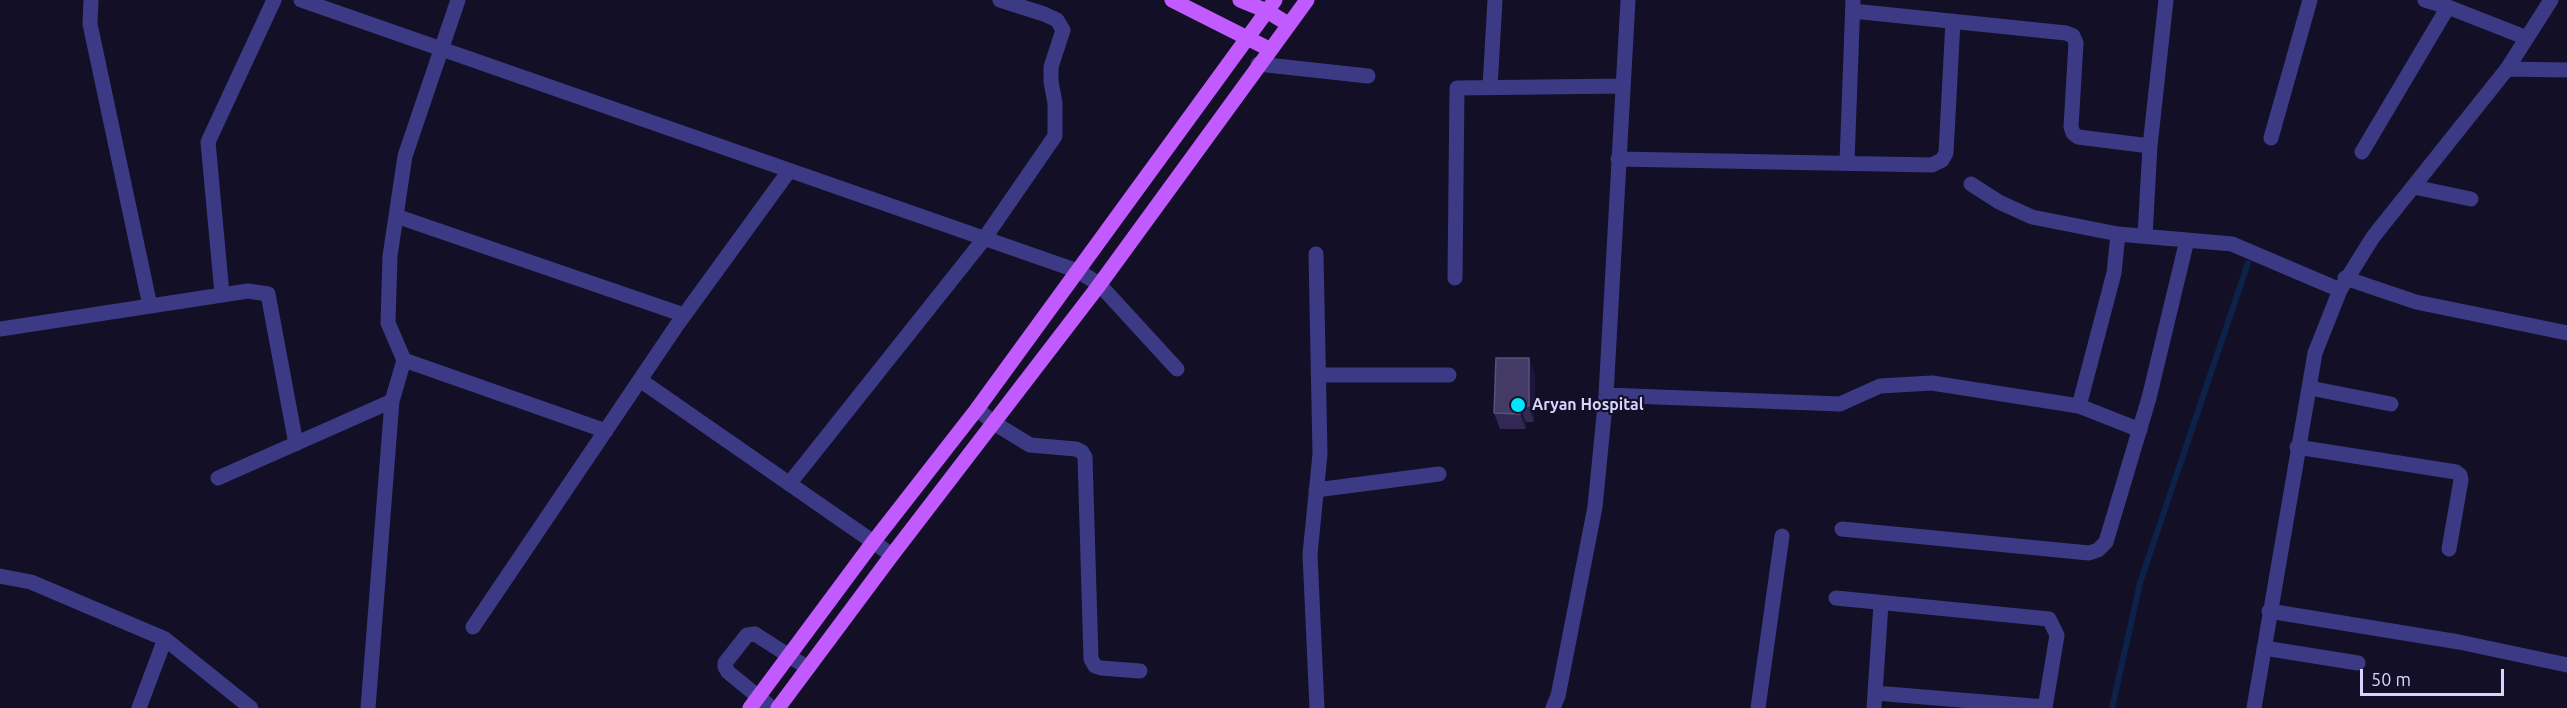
<!DOCTYPE html>
<style>
body{margin:0}
#map{position:relative;width:2567px;height:708px;overflow:hidden;background:#130f26;font-family:Ubuntu,sans-serif}
canvas{display:block}
.scale{position:absolute;left:2360px;top:669px;width:144px;height:27px;box-sizing:border-box;border:3px solid #d9d4ff;border-top:0;padding-left:8px;font-size:18px;line-height:21px;white-space:nowrap;color:#d9d4ff;-webkit-text-stroke:4px #130f26;paint-order:stroke}
</style>
<div id="map">
<canvas width="2567" height="708"></canvas>
<div class="scale">50 m</div>
</div>
<script>
const ctx = document.querySelector('canvas').getContext('2d');
ctx.lineJoin = 'round';
function poly(rows) {
  const path = new Path2D();
  for (const r of rows) {
    path.moveTo(r[0], r[1]);
    for (let i = 2; i < r.length; i += 2) path.lineTo(r[i], r[i + 1]);
  }
  return path;
}
function strokePath(path, color, width, dash) {
  ctx.strokeStyle = color;
  ctx.lineWidth = width;
  ctx.lineCap = dash ? 'butt' : 'round';
  ctx.setLineDash(dash || []);
  ctx.stroke(path);
}
function fill(path, color) {
  ctx.fillStyle = color;
  ctx.fill(path, 'evenodd');
}
function write(font, color, halo, rows, align = 'center') {
  ctx.font = font + ' Ubuntu,sans-serif';
  ctx.lineWidth = 4.5;
  ctx.setLineDash([]);
  ctx.textBaseline = 'middle';
  ctx.strokeStyle = halo;
  ctx.fillStyle = color;
  for (const [text, x, y, turn = 0] of rows) {
    ctx.save();
    ctx.translate(x, y);
    ctx.rotate((+turn || 0) * Math.PI / 180);
    ctx.textAlign = isNaN(turn) ? turn : align;
    if (halo) ctx.strokeText(text, 0, 0);
    ctx.fillText(text, 0, 0);
    ctx.restore();
  }
}
strokePath(poly([
 [2112,708,2140,583,2248,263]
]), '#0c2248', 6);
strokePath(poly([
 [91,0,90,24,150,306],
 [301,0,1078,271,1099,284,1177,369],
 [458,0,405,156,390,256,388,323,404,360,606,431],
 [2425,0,2448,7,2527,38],
 [1853,11,2066,33,2073,36,2076,43,2071,127,2073,133,2078,137,2150,146],
 [1258,64,1368,76],
 [2507,69,2567,70],
 [1490,87,1495,0],
 [2271,138,2310,0],
 [2362,152,2448,7],
 [1618,159,1932,165,1942,160,1946,153,1953,21],
 [1847,162,1853,0],
 [1971,184,1999,202,2032,217,2118,234,2232,244,2340,290],
 [2414,187,2471,199],
 [396,216,684,315],
 [2145,236,2150,146,2166,0],
 [1316,254,1320,454,1310,554,1317,708],
 [1455,278,1457,88,1623,86],
 [2345,278,2416,302,2567,333],
 [222,294,208,142,274,0],
 [0,329,248,291,268,294,296,444],
 [1318,375,1449,375],
 [640,380,892,555],
 [2310,388,2391,404],
 [1606,395,1840,404,1880,386,1932,383,2079,406,2140,430],
 [2079,406,2114,273,2118,234],
 [977,409,994,423,1030,445,1076,449,1082,452,1085,457,1091,659,1095,666,1101,668,1140,671],
 [2297,447,2456,472,2460,475,2461,480,2449,549],
 [218,478,392,401],
 [789,484,984,239,1055,136,1055,103,1051,82,1051,67,1063,30,1057,20,1044,14,1000,0],
 [1316,490,1439,474],
 [1842,529,2089,553,2098,550,2106,542,2149,398,2187,240],
 [0,576,31,582,165,639,251,708],
 [1836,598,2049,619,2057,635,2045,708],
 [2269,611,2459,642,2567,665],
 [473,627,677,325,789,171],
 [2264,648,2358,663],
 [1875,693,2045,707],
 [139,708,165,639],
 [368,708,392,401,404,360],
 [772,708,728,672,725,667,725,663,747,635,755,634,808,668],
 [1553,708,1558,696,1595,507,1606,395,1628,0],
 [1758,708,1782,536],
 [1874,708,1881,604],
 [2254,708,2315,353,2340,290,2373,237,2507,69,2551,0]
]), '#3d3a85', 15);
strokePath(poly([
 [1172,0,1269,49],
 [1240,0,1267,11,1288,24],
 [750,708,874,541,977,409,1275,0],
 [778,708,892,555,1097,288,1307,0]
]), '#c25bff', 15);
fill(poly([
 [1535,374,1534,422,1526,422,1526,429,1500,429,1494,413]
]), '#312854');
fill(poly([
 [1529,358,1535,374,1534,422,1529,406],
 [1520,406,1526,422,1526,429,1520,414]
]), '#1d163a');
const building = poly([
 [1496,358,1529,358,1529,406,1520,406,1520,414,1494,413,1496,358]
]);
fill(building, '#433a66');
strokePath(building, '#5a527e', 1.5);
for (const [x, y, r, color] of [
 [1518,405,8,"#00e5ff"]
]) {
  const dot = new Path2D();
  dot.arc(x, y, r, 0, 2 * Math.PI);
  ctx.fillStyle = color;
  ctx.fill(dot);
  strokePath(dot, '#130f26', 2);
}
write('bold 16px', '#d9d4ff', '#130f26', [
 ["Aryan Hospital",1532,405]
], 'left');
</script>
